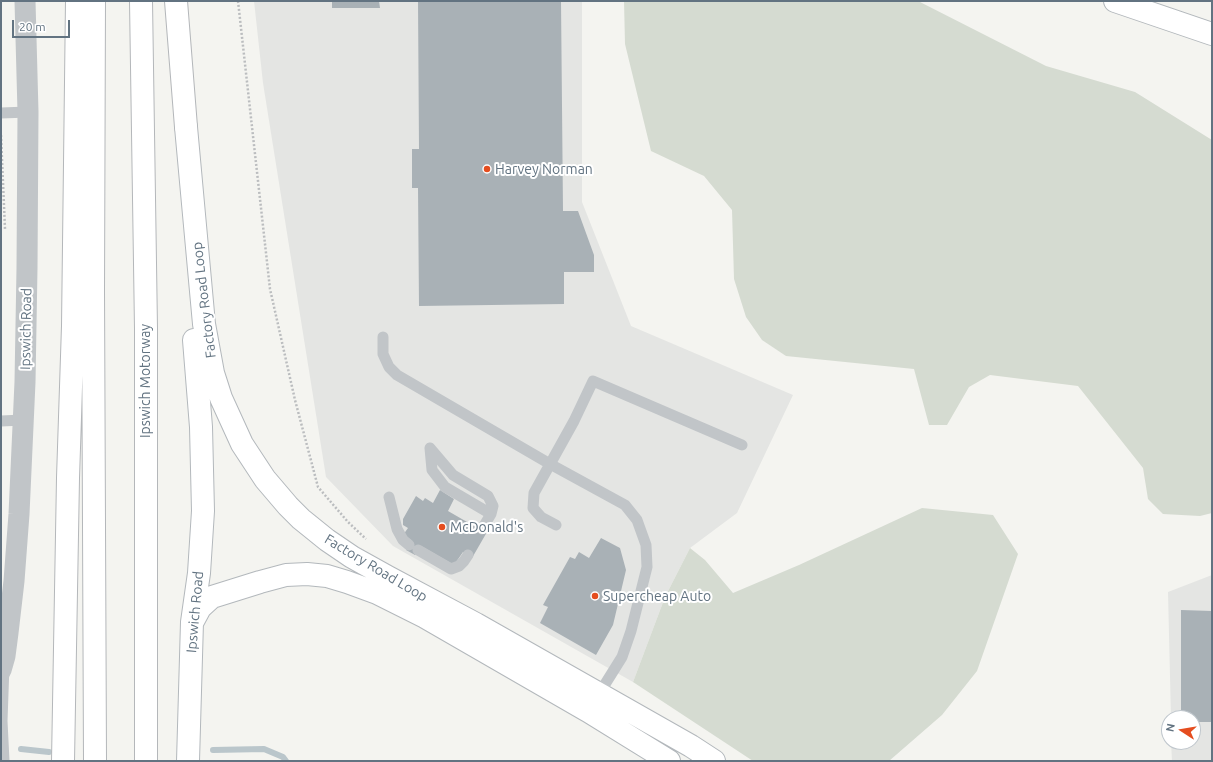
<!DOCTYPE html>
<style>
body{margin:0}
#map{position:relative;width:1213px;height:762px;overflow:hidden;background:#f4f4f0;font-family:Ubuntu,sans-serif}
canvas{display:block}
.frame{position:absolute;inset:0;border:2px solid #627381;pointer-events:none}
.north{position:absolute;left:1161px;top:710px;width:40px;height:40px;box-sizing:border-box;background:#fff;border:1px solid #c0c7cd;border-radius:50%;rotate:282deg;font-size:11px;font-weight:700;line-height:16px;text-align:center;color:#627381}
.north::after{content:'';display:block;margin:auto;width:14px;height:18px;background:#e54d1f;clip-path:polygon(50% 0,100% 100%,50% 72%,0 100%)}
.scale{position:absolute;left:12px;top:20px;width:58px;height:18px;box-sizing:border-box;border:2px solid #627381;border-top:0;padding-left:5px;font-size:12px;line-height:14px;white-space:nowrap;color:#627381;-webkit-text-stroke:3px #fff;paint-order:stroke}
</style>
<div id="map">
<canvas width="1213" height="762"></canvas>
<div class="frame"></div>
<div class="north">N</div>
<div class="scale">20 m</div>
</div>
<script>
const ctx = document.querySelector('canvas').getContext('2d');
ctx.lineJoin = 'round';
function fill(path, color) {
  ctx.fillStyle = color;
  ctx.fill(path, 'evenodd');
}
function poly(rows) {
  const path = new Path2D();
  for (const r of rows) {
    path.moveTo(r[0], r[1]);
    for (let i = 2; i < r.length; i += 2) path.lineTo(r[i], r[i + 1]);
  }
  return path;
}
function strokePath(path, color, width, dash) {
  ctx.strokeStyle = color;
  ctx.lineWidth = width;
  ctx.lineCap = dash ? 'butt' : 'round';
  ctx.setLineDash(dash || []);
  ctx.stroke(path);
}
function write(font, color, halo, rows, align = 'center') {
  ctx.font = font + ' Ubuntu,sans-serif';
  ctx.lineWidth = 4;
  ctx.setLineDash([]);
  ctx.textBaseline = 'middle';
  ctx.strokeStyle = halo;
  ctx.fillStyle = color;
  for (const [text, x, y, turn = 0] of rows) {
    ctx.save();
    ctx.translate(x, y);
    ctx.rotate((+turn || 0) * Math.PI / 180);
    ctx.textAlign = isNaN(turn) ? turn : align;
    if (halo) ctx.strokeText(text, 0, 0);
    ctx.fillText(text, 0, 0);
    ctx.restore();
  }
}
fill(poly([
 [254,1,582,1,582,202,631,326,793,395,737,513,690,548,665,597,633,682,393,546,326,477,263,83],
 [1212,575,1212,761,1172,761,1171,742,1193,742,1193,718,1171,718,1168,592]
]), '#e4e5e3');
fill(poly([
 [624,1,918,1,1046,66,1135,92,1212,140,1212,513,1200,516,1163,514,1148,499,1143,468,1078,386,990,375,969,387,947,425,929,425,914,369,786,356,762,340,746,317,734,279,732,210,704,176,651,151,625,44],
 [922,508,993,515,1018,554,977,671,942,715,889,761,753,761,633,682,665,597,690,548,705,560,733,593,799,565]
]), '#d5dbd1');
strokePath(poly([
 [21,749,49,752],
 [213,750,264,749,283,757,286,761]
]), '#bac6cb', 6);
fill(poly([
 [332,1,379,1,380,8,332,8],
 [418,1,561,1,563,211,578,211,594,255,594,272,564,272,564,304,419,306,418,188,412,188,412,149,419,149],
 [440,490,454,499,448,511,474,526,475,525,487,532,472,558,463,552,454,565,421,546,415,555,406,550,411,540,403,535,408,528,403,525,403,519,416,496,423,501,425,498,433,503],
 [601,538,620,548,626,570,613,625,596,655,540,623,548,607,543,605,570,557,575,559,579,552,589,558],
 [1181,610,1212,611,1212,722,1193,722,1193,718,1181,718]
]), '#a9b1b6');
const secondary = poly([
 [1115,1,1212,34],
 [186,127,204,324,213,373,221,398,242,444,265,479,288,506,301,519,327,540,352,557,388,577,476,624,691,746,714,761],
 [193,621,200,608,212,597,260,582,286,575,307,574,327,576,347,582,377,593,425,617,588,711,669,761],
 [188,761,192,622,199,573,203,511,201,427,194,340]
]);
const motorway = poly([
 [94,1,93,290,95,761],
 [141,1,146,329,146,761],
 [176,1,186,127],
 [63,761,68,478,73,326,77,1]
]);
strokePath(secondary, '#b3b8bc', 24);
strokePath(motorway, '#b4b7ba', 24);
strokePath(poly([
 [238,1,270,289,295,400,318,487,348,522,366,539],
 [1,135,5,229]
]), '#bbbdbf', 2.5, [2, 2]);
strokePath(poly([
 [1,113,28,112],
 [383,337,383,354,389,367,397,375,550,464,625,505,637,520,646,545,647,567,631,631,622,657,597,697],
 [1,421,23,420],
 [430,448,453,475,488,496,493,506,491,514,482,529],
 [430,448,432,470,445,487,491,514],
 [389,497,397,529,403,540,409,545],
 [556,525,541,517,533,508,534,493,574,421,593,381,742,445],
 [418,550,451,569,459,566,464,561,468,555],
 [4,761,2,721,4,665]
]), '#c1c5c8', 11);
strokePath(poly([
 [1,670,5,656,8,633,14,581,19,514,25,382,27,268,28,112,25,1]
]), '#c1c5c8', 21);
strokePath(secondary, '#fff', 22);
strokePath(motorway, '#fff', 22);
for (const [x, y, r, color] of [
 [487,169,4,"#e54d1f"],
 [442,527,4,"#e54d1f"],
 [595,596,4,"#e54d1f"]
]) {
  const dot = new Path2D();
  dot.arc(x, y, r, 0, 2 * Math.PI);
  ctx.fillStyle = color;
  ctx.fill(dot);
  strokePath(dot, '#fff', 1.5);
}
write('14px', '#627381', '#fff', [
 ["Harvey Norman",495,169],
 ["McDonald's",450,527],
 ["Supercheap Auto",603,596]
], 'left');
write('14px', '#627381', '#fff', [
 ["Factory Road Loop",204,300,-97],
 ["Ipswich Road",26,329,-89],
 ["Ipswich Motorway",145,381,-90],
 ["Factory Road Loop",376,568,31],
 ["Ipswich Road",195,612,-85]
]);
</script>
